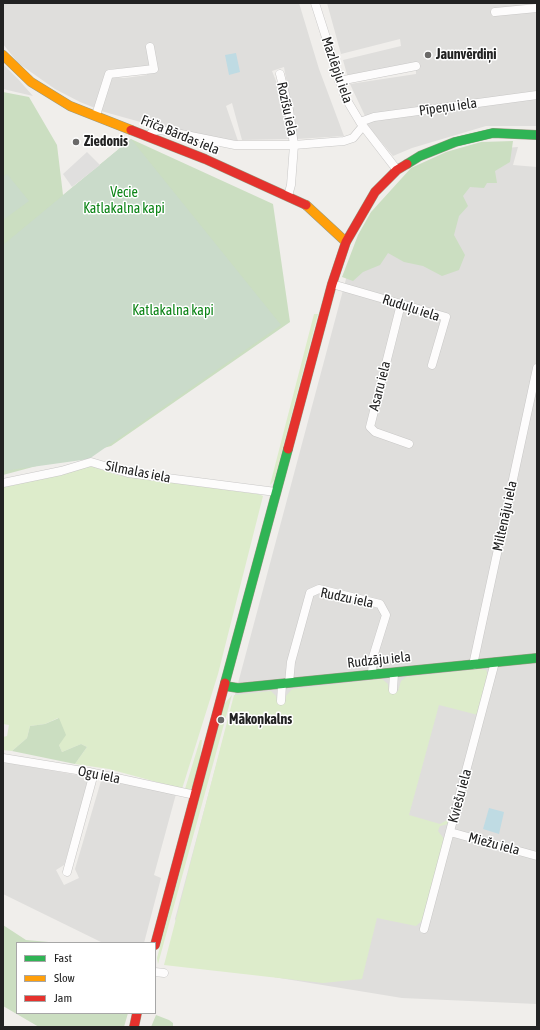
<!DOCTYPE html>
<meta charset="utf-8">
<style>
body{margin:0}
#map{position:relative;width:540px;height:1030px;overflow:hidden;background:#f0eeeb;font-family:"Asap Condensed",sans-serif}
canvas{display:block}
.frame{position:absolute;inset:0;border:4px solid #222;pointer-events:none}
.legend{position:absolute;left:16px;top:942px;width:140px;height:72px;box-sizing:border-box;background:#fff;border:1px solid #a7a7a7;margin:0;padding:5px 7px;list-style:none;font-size:12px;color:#222}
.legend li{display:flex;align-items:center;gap:8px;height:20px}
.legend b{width:20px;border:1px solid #a7a7a7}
</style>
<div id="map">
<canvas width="540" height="1030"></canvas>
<div class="frame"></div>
<ul class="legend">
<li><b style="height:5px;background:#30b455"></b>Fast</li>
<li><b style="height:5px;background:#ff9f0a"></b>Slow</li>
<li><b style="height:5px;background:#e5322d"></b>Jam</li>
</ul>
</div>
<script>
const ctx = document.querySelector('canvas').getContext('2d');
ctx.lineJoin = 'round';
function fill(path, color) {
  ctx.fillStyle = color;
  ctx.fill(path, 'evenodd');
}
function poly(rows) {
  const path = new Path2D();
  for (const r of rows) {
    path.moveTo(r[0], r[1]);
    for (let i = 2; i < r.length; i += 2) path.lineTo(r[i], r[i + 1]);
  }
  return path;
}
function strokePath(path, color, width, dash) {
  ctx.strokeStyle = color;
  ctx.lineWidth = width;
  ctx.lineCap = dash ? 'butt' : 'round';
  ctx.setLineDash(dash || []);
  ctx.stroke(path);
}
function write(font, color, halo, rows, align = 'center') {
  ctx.font = font + ' "Asap Condensed",sans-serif';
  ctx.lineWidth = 3;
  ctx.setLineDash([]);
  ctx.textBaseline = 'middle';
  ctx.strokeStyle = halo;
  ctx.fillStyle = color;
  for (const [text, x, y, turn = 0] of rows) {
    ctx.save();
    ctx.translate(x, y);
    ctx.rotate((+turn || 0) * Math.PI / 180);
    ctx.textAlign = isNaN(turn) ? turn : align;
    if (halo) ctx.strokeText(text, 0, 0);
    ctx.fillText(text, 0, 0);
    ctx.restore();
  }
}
fill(poly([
 [3,3,299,3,319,69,344,136,297,139,284,67,272,71,282,96,290,139,242,140,232,103,226,106,238,141,162,128,101,111,111,77,125,78,147,75,145,68,108,69,95,108,80,102,55,89,18,63,3,44],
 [327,3,537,3,537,6,491,11,492,14,537,10,537,92,365,116,350,84,416,74,416,68,348,78,343,60,401,46,400,39,341,54],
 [3,64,18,79,33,96,3,89],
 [537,98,537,126,486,126,412,148,393,156,367,125,369,121],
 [518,147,513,165,537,167,537,1004,402,998,194,964,175,919,346,279,369,224,465,151],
 [3,762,88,777,90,780,64,865,56,870,64,885,79,878,75,869,101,781,105,780,176,794,154,875,161,878,144,943,103,943,3,894]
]), '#dfdedc');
fill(poly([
 [314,314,318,314,274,481,270,485],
 [92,466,117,475,258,494,263,496,218,674,182,789,109,769,75,764,87,747,81,744,62,752,59,745,58,718,45,724,30,726,27,738,12,751,3,750,3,737,7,736,9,725,3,724,3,485,26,482],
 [480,669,486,670,490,679,478,715,439,705,409,815,440,824,449,819,448,824,440,826,438,831,445,840,423,920,416,926,377,918,362,979,323,983,164,965,234,695,271,691,276,696,277,700,285,701,286,696,292,689,382,679,388,684,389,691,398,691,401,681,406,677],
 [232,695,158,964,157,958,224,704],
 [200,740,202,740,199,767,193,787,189,790,185,789]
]), '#ddeccb');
fill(poly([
 [3,92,29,97,57,145,63,195,131,139,273,204,290,322,111,446,3,475],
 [513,141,510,162,495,171,497,183,487,183,484,188,470,187,463,196,468,206,459,216,454,235,465,255,459,270,442,276,423,266,404,262,388,253,380,265,363,272,353,281,342,277,358,235,371,212,411,168,446,152,481,142],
 [59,718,66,735,59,745,62,752,81,744,87,747,75,764,12,751,27,738,30,726,45,724],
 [3,925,26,940,60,943,17,943,17,1013,128,1013,124,1027,39,1027,3,1006],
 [156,1015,169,1020,173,1023,173,1027,151,1027]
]), '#cbdec1');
fill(poly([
 [131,139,281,325,89,459,3,471,3,245],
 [7,174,29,201,3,220,3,177]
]), '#cadbca');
fill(poly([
 [87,152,100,165,72,187,63,174]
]), '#e0dfde');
fill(poly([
 [236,53,240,72,229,75,225,55],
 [489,808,504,812,499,834,483,829]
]), '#bfdbe3');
const street = poly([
 [315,3,345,97,360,122,397,170],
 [495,12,537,8],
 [280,74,289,110,294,145,291,185,288,196],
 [339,81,416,66],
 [96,115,109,74,154,69,150,47],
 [360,122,374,117,537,95],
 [148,137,153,131,161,130,235,145,294,145,344,141,353,138,363,126],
 [332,284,446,317,432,365],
 [401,304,370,427,375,432,409,444],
 [3,483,61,471,91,462,128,473,276,492],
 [473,665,537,368],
 [289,683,291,662,310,593,319,589,380,604,386,615,373,657,372,675],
 [393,690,394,673],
 [281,701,282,684],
 [3,758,89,772,195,795],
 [450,832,537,856],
 [67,872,94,773],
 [424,929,495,662],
 [155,972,164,973]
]);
const fast = poly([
 [407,164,420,156,455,142,493,133,537,135],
 [225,683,288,449],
 [225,686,238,688,537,658]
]);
const slow = poly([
 [3,55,31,82,70,106,131,130],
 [306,205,346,242]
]);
const jam = poly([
 [131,130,205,159,306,205],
 [288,449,332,284,346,242,375,192,397,170,407,164],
 [155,945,225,683],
 [134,1027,137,1013]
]);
strokePath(street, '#c9c8c7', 9);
strokePath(fast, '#999a82', 10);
strokePath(slow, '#999a82', 10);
strokePath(jam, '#999a82', 10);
strokePath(street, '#fdfcfc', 8);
strokePath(fast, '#30b455', 9);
strokePath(slow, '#ff9f0a', 9);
strokePath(jam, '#e5322d', 9);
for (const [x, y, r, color] of [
 [428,55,4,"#6a6968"],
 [76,142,4,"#6a6968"],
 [221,720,4,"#6a6968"]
]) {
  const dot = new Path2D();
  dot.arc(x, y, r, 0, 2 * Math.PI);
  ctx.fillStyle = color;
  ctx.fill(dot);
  strokePath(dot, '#fff', 1.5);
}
write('bold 14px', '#222', '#fff', [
 ["Jaunvērdiņi",436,55],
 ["Ziedonis",84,142],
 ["Mākoņkalns",229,720]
], 'left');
write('14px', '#222', '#fff', [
 ["Mazlēpju iela",337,70,71],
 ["Pīpeņu iela",448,107,-8],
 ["Rozīšu iela",287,109,78],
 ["Friča Bārdas iela",180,135,22],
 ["Ruduļu iela",411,308,18],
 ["Asaru iela",380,386,-76],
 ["Silmalas iela",138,472,11],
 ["Miltenāju iela",505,516,-78],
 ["Rudzu iela",347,598,12],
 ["Rudzāju iela",379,660,-6],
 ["Ogu iela",99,775,11],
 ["Kviešu iela",460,796,-75],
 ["Miežu iela",494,844,15]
]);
write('14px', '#0c8416', '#fff', [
 ["Vecie",124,193],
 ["Katlakalna kapi",124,209],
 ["Katlakalna kapi",173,311]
]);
</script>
